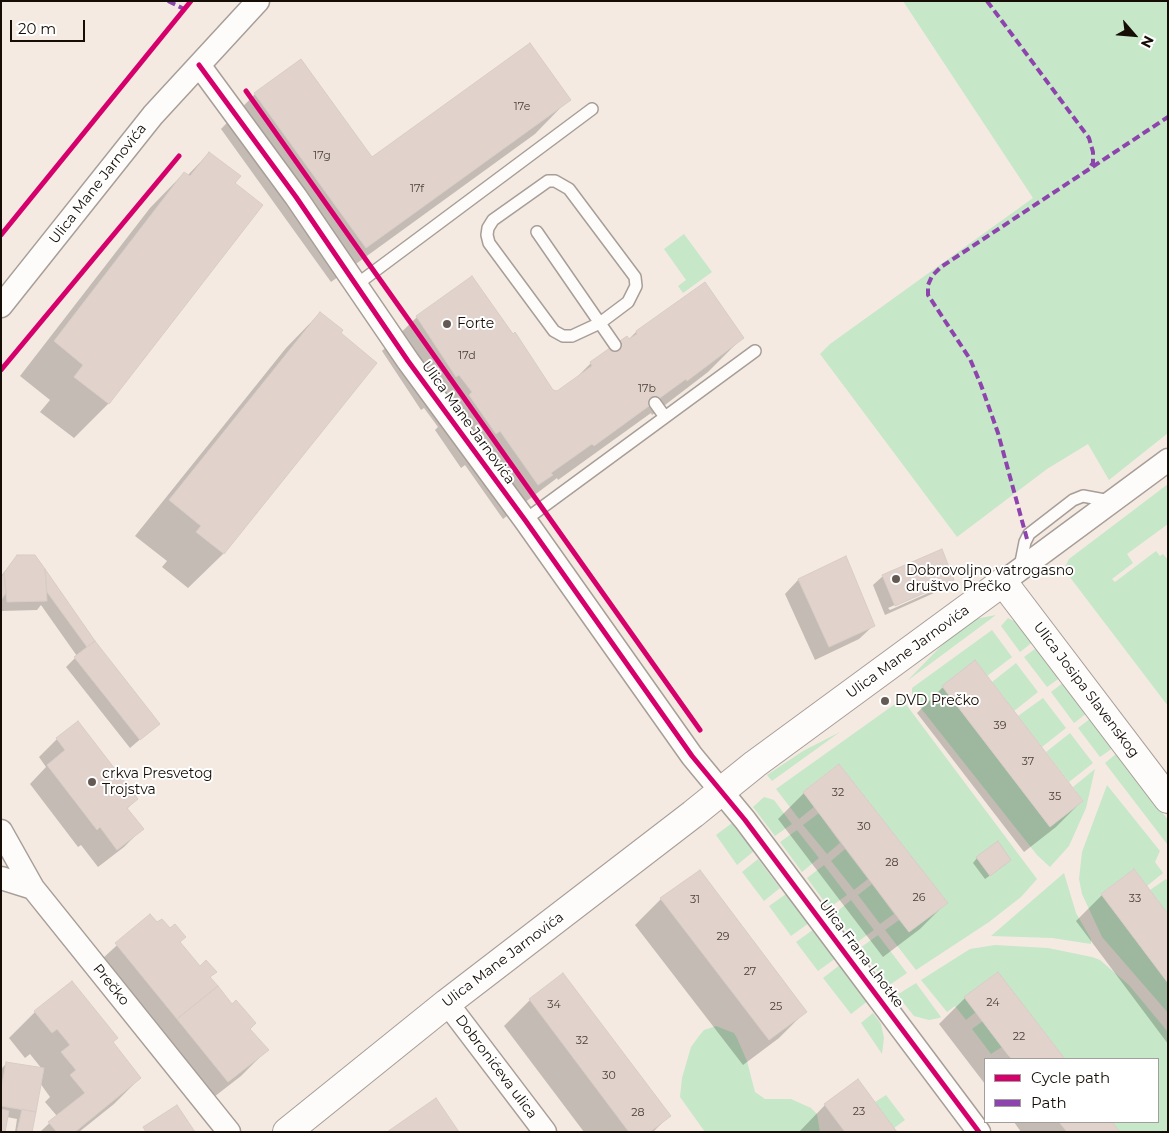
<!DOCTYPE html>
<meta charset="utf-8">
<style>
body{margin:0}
#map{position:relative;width:1169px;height:1133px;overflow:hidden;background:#f4eae2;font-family:Montserrat,sans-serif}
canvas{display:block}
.frame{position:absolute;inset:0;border:2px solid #160d06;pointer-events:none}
.legend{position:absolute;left:984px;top:1058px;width:175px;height:65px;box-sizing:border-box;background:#fff;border:1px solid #a29e9b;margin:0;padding:6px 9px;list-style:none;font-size:15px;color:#160d06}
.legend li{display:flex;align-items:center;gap:10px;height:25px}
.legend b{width:25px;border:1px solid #a29e9b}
.north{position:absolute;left:1109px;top:10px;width:50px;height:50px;-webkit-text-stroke:4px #fff;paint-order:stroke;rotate:117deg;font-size:14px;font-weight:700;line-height:20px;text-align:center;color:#160d06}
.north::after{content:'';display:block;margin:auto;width:18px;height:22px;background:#160d06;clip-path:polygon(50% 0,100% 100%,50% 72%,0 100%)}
.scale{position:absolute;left:10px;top:20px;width:75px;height:22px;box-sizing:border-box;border:2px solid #160d06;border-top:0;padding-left:6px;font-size:15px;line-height:18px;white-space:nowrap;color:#160d06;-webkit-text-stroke:4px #fff;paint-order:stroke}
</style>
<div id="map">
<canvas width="1169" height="1133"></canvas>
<div class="frame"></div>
<ul class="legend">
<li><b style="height:6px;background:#d6006c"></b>Cycle path</li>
<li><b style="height:6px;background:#8e44ad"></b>Path</li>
</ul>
<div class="north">N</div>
<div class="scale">20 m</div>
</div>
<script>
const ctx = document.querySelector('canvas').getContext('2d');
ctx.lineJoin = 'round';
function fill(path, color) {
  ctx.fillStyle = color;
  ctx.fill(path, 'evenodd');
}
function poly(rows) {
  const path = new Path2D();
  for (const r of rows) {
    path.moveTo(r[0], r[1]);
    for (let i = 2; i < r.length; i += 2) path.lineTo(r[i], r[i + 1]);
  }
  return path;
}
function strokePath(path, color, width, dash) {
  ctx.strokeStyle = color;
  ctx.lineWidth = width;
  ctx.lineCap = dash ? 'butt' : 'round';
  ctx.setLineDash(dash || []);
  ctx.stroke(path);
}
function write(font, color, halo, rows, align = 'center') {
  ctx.font = font + ' Montserrat,sans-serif';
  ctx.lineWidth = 4;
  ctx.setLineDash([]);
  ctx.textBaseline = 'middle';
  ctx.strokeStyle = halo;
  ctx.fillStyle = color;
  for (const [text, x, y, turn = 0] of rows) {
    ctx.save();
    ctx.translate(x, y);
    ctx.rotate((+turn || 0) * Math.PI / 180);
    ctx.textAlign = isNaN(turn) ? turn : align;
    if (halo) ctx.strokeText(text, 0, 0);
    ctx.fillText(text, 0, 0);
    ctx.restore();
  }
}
fill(poly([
 [903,1,1168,1,1168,433,1109,480,1088,444,1047,469,957,537,820,354,830,344,1033,198],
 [684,234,712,272,683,293,678,286,686,280,664,249],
 [1168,484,1168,524,1127,554,1133,563,1112,579,1115,582,1156,551,1160,556,1163,554,1168,560,1168,706,1072,580,1066,572,1065,567,1069,559],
 [996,615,907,681,945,642,975,619],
 [1008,618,1021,625,1034,641,1020,652,1001,626],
 [992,630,1012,657,987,676,975,661,942,687,1050,826,1083,801,1073,787,1095,769,1086,808,1069,846,1050,867,1037,855,912,697,912,688],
 [1039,646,1061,677,1047,687,1024,657],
 [1016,663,1038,692,1014,711,992,682],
 [1064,682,1087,713,1074,723,1051,692],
 [1043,698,1066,728,1042,747,1018,716],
 [902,699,1037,879,1021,897,989,922,916,970,885,930,899,920,909,932,948,903,839,764,803,792,814,807,799,819,776,789],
 [1091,718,1113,748,1100,757,1078,728],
 [840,732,772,781,767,775,803,751],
 [1070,733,1093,763,1069,782,1046,752],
 [1117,753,1168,820,1167,844,1105,763],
 [1107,785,1160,851,1155,862,1163,873,1147,886,1134,869,1101,894,1168,983,1168,1013,1102,937,1082,894,1079,879,1082,852],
 [764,797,774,800,792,824,775,836,753,807],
 [819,813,840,843,827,854,803,825],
 [732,823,754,851,737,865,716,835],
 [797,830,819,858,802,872,780,842],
 [845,849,868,879,854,890,831,861],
 [758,859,780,888,764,901,742,872],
 [824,865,847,895,829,908,807,878],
 [1064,873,1076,913,1091,939,1091,944,1052,938,991,936],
 [1166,879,1168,882,1168,914,1150,890],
 [872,884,894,914,880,924,858,895],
 [786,894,809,923,791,936,769,906],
 [851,900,874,930,856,943,834,914],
 [814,929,836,958,818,971,796,942],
 [878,935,907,973,888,986,860,948],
 [995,945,1048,948,1092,957,1100,960,1129,985,1168,1032,1168,1132,1120,1132,1112,1122,1158,1122,1158,1059,1065,1059,998,972,965,997,976,1012,966,1020,955,1006,947,1012,921,980,970,949],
 [841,964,869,1000,851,1014,823,978],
 [916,983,941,1017,939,1018,929,1020,914,1016,897,995],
 [873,1013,881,1024,884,1038,882,1054,861,1023],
 [983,1021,1002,1047,991,1054,972,1029],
 [716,1026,734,1033,737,1038,747,1061,755,1092,765,1099,791,1099,811,1108,817,1114,820,1132,705,1132,680,1097,682,1078,691,1047,699,1036,704,1030],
 [886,1095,905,1120,894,1128,875,1102]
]), '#c6e7c8');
fill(poly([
 [255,94,372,159,569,99,535,134,331,282,221,129],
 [209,153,233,183,108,404,74,438,40,412,50,400,20,376,150,208,184,173,187,176],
 [320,313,339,333,376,363,223,554,188,588,162,567,167,561,135,536,286,348],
 [417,317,557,392,573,381,591,363,626,338,628,340,636,332,742,338,708,372,652,415,651,413,558,480,557,478,503,519,465,465,461,468,435,430,438,427,424,408,421,410,382,351],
 [17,556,34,556,94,642,158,724,130,748,66,667,77,656,41,605,37,610,1,611,1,576],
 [845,558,873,626,859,639,815,660,785,594,798,580],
 [883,576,953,579,943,589,885,615,873,585],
 [944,583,944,586,890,610,888,608],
 [975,662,1082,801,1056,827,1024,852,917,713,943,687],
 [57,739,136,799,127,809,142,829,124,847,98,867,81,845,78,847,30,784,46,767,39,757],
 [804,793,946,903,920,929,883,957,778,819],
 [977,858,1006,864,985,879,973,863],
 [1134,870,1168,916,1168,1044,1076,921,1102,895],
 [661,899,805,1012,779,1038,743,1065,635,925],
 [150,915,179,943,199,967,215,972,209,978,267,1050,241,1076,201,1107,90,970],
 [998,973,1063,1059,985,1059,985,1084,939,1024,965,998],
 [72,983,111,1042,140,1078,114,1104,79,1132,40,1132,57,1116,45,1102,50,1097,40,1083,31,1132,15,1132,17,1119,7,1117,1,1132,1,1069,7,1063,42,1069,30,1054,25,1058,9,1038,35,1012],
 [530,1000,669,1116,653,1132,584,1132,504,1026],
 [857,1080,896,1132,799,1132,825,1105],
 [1014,1122,1111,1122,1118,1132,1021,1132]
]), '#0003');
const building = poly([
 [530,43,571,100,366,248,254,93,301,59,372,157,530,43],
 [209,152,241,176,235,183,263,205,109,404,74,377,83,365,54,341,184,172,190,176,209,152],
 [472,276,513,334,515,332,553,390,557,391,592,366,590,362,627,336,629,339,637,334,636,331,705,282,744,338,687,381,686,379,594,446,592,444,551,473,553,475,538,485,500,431,496,434,469,395,472,392,459,375,456,377,416,316,472,276],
 [320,312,343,330,341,333,377,363,224,554,196,532,201,526,169,500,320,312],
 [942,549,954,580,895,606,882,575,942,549],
 [17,555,35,555,45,569,47,601,7,602,4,573,17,555],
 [846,556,875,626,829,647,798,579,846,556],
 [45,569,95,641,87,647,47,592,45,569],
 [4,573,6,593,1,600,1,578,4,573],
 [95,641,160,724,140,740,74,657,95,641],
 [975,660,1083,801,1050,827,942,686,975,660],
 [78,721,138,799,127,808,144,829,117,850,100,827,97,830,47,765,65,750,56,738,78,721],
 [839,764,948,903,909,932,803,792,839,764],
 [998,841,1011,860,990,876,976,857,998,841],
 [1134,869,1168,914,1168,983,1101,894,1134,869],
 [700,870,807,1012,769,1040,660,898,700,870],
 [150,914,157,922,162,919,170,928,175,924,186,937,180,942,200,966,206,960,217,972,210,977,218,986,177,1019,115,943,150,914],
 [998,972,1065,1059,1012,1059,1008,1055,964,997,998,972],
 [563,973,671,1116,650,1132,629,1132,529,999,563,973],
 [72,981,118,1038,113,1042,141,1078,75,1132,57,1132,48,1122,85,1093,70,1075,76,1070,61,1052,70,1045,57,1029,52,1033,34,1011,72,981],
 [218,986,232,1004,236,1000,256,1023,250,1029,269,1050,228,1082,177,1019,218,986],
 [6,1062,44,1068,36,1112,1,1106,1,1090,6,1062],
 [858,1079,872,1098,897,1132,845,1132,824,1104,858,1079],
 [436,1098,459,1132,387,1132,436,1098],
 [177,1105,195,1132,146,1132,143,1127,177,1105],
 [1,1109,9,1111,5,1132,1,1132,1,1109],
 [22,1109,36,1112,32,1132,17,1132,22,1109],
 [1059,1122,1112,1122,1120,1132,1067,1132,1059,1122]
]);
fill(building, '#e2d2cc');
strokePath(building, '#d8ccc7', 1);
const service = poly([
 [548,181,555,181,569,189,635,277,636,286,628,302,600,323,572,336,563,336,554,331,489,243,487,235,488,228,493,220,548,181],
 [537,232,615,345],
 [356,285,592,109],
 [655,403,665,417],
 [525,520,755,351],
 [1020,567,1025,542,1029,534,1073,500,1083,496,1110,501]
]);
const minor = poly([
 [199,65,296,197,408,361,525,520,692,756,745,820,979,1132],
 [1,306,153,115,258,1],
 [1003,582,1168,460],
 [1,831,33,888,229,1132],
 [1,878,33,888],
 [447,1003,545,1132]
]);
const tertiary = poly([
 [287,1132,447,1003,693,814,755,764,1003,582,1168,799]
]);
strokePath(service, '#a79e97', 14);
strokePath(minor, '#a79e97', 25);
strokePath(tertiary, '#a79e97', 30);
strokePath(service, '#fdfcfb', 11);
strokePath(minor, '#fdfcfb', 22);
strokePath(tertiary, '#fdfcfb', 28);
strokePath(poly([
 [168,1,184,9],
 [987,1,1089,138,1093,152,1093,163,1088,170],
 [1027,539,998,433,981,385,970,359,928,295,928,285,932,276,941,267,1168,117]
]), '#8e44ad', 4, [8, 4]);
strokePath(poly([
 [199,65,296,197,408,361,525,520,692,756,745,820,979,1132],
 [246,91,700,730],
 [1,235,191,1],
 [1,370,179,156]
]), '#d6006c', 5);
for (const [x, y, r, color] of [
 [447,324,5,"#645a53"],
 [896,579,5,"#645a53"],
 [885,701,5,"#645a53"],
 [92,782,5,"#645a53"]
]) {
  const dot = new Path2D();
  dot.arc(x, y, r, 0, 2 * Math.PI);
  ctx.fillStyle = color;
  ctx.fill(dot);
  strokePath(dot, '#fff', 2);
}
write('11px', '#4b403a', null, [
 ["17e",522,107],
 ["17g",322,156],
 ["17f",417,189],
 ["17d",467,356],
 ["17b",647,389],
 ["39",1000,726],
 ["37",1028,762],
 ["32",838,793],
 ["35",1055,797],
 ["30",864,827],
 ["28",892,863],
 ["26",919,898],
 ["33",1135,899],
 ["31",695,900],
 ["29",723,937],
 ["27",750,972],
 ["24",993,1003],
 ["34",554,1005],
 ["25",776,1007],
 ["22",1019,1037],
 ["32",582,1041],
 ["30",609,1076],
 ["23",859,1112],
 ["28",638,1113]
]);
write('14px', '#160d06', '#fff', [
 ["Ulica Mane Jarnovića",98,184,-52],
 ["Ulica Mane Jarnovića",468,423,54],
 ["Ulica Mane Jarnovića",908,652,-36],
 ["Ulica Josipa Slavenskog",1086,690,53],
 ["Ulica Frana Lhotke",861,954,53],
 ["Ulica Mane Jarnovića",503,960,-37],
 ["Prečko",111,985,51],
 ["Dobronićeva ulica",496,1067,53]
]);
write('14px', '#160d06', '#fff', [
 ["Forte",457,324],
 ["Dobrovoljno vatrogasno",906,571],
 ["društvo Prečko",906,587],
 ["DVD Prečko",895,701],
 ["crkva Presvetog",102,774],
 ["Trojstva",102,790]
], 'left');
</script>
